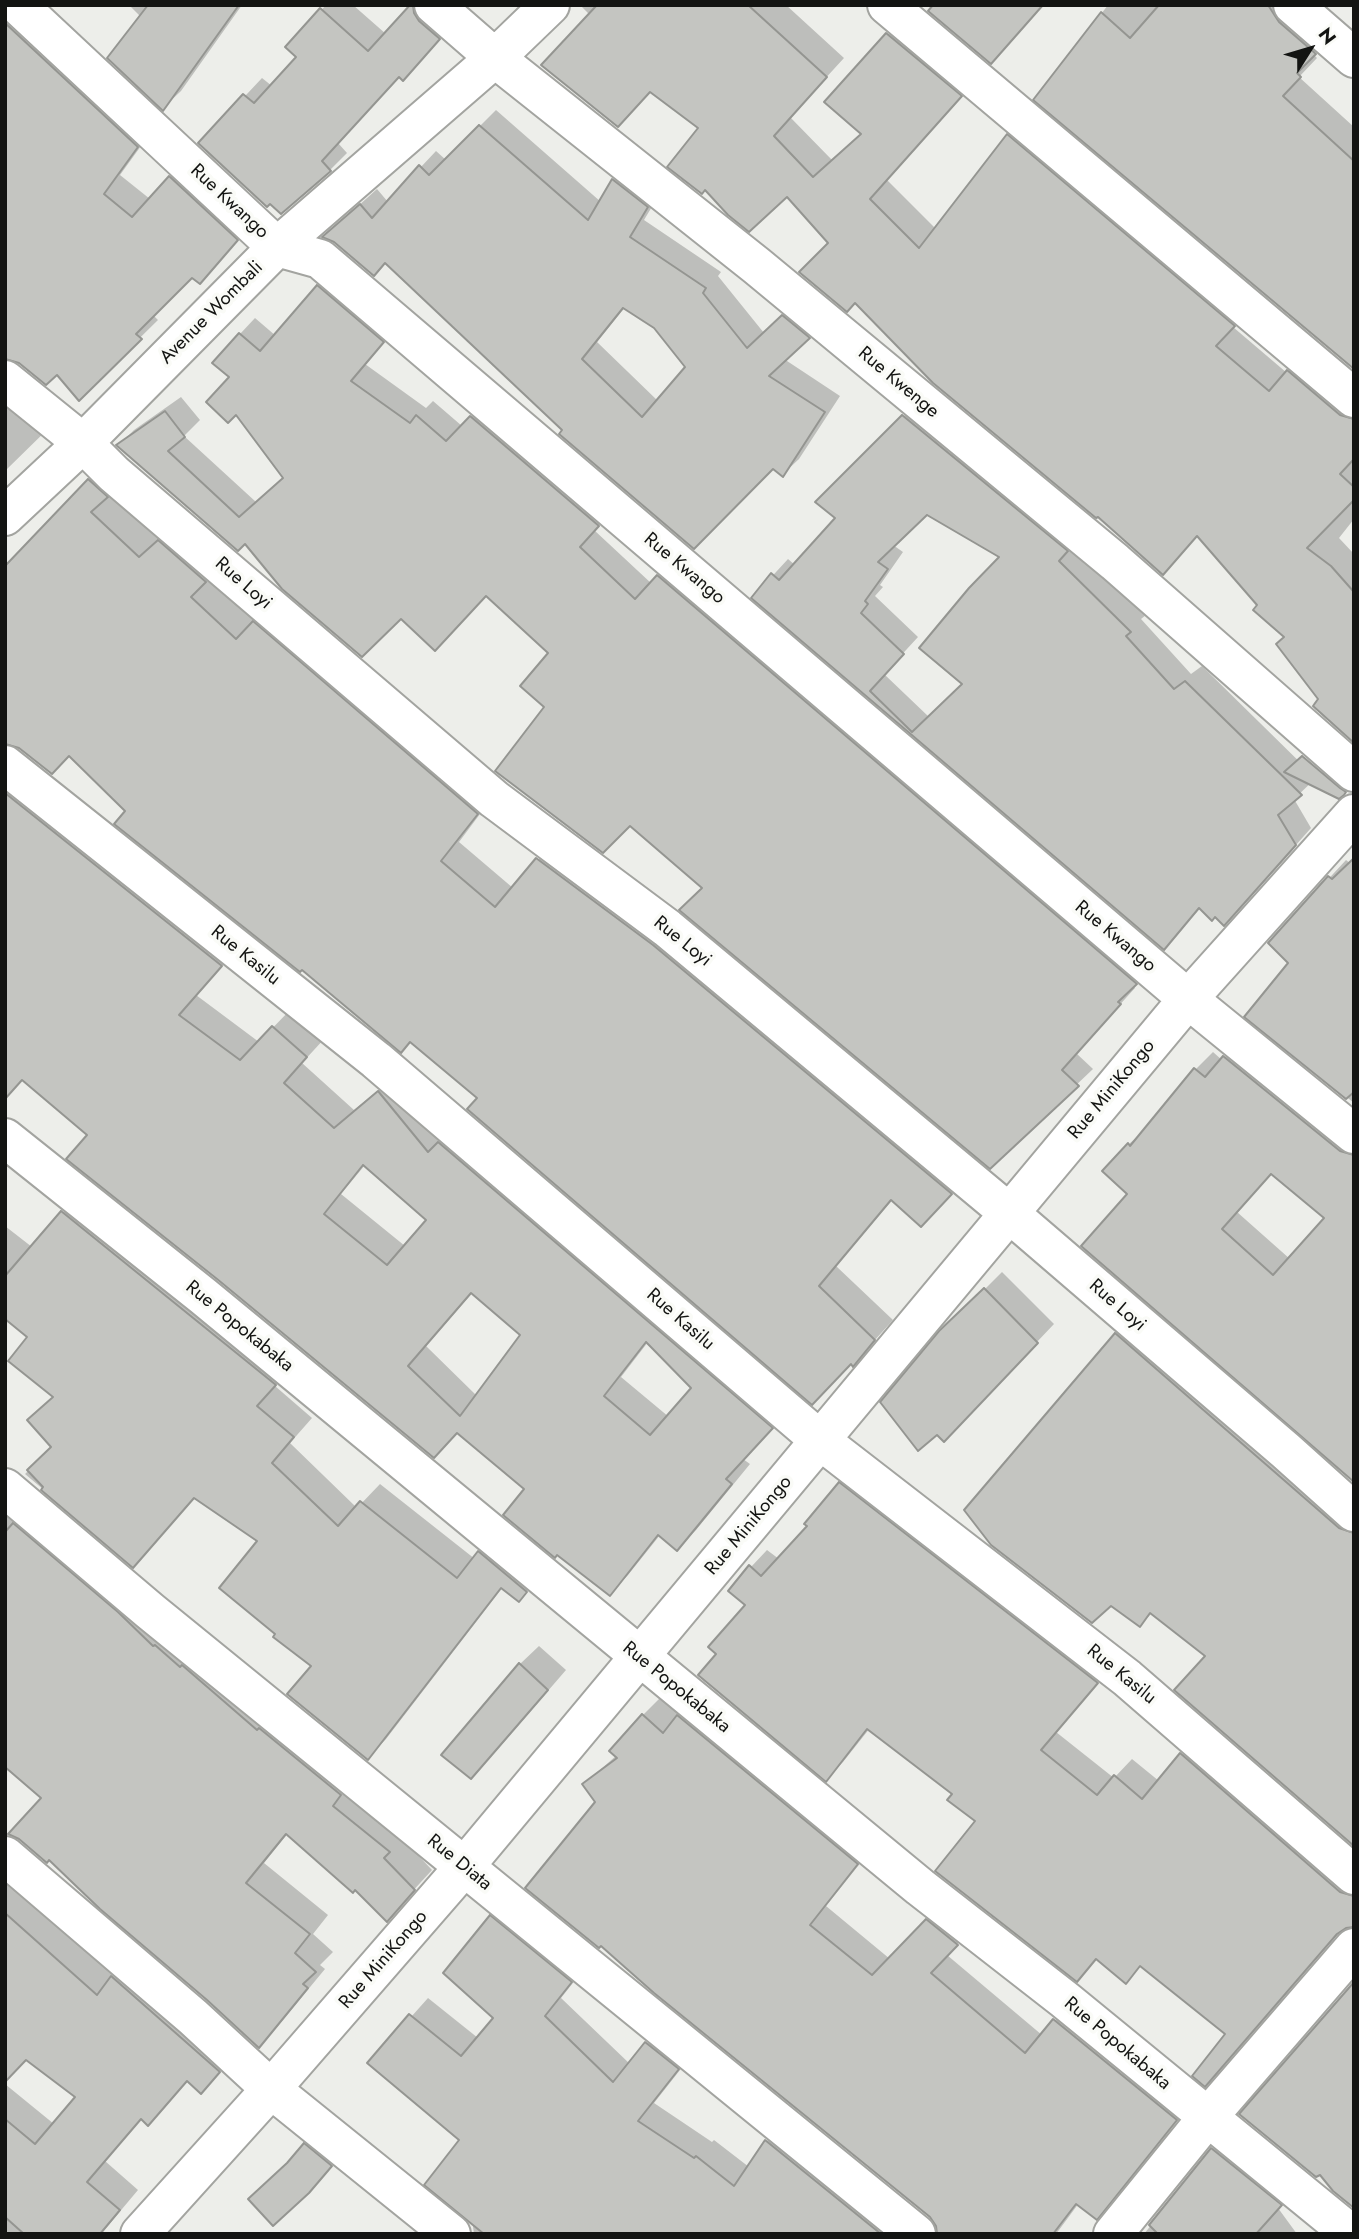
<!DOCTYPE html>
<style>
body{margin:0}
#map{position:relative;width:1359px;height:2239px;overflow:hidden;background:#edeeea;font-family:Jost,sans-serif}
canvas{display:block}
.frame{position:absolute;inset:0;border:7px solid #131412;pointer-events:none}
.north{position:absolute;left:1275px;top:14px;width:70px;height:70px;-webkit-text-stroke:5px #fafbf7;paint-order:stroke;rotate:53deg;font-size:19px;font-weight:700;line-height:28px;text-align:center;color:#131412}
.north::after{content:'';display:block;margin:auto;width:24px;height:32px;background:#131412;clip-path:polygon(50% 0,100% 100%,50% 72%,0 100%)}
</style>
<div id="map">
<canvas width="1359" height="2239"></canvas>
<div class="frame"></div>
<div class="north">N</div>
</div>
<script>
const ctx = document.querySelector('canvas').getContext('2d');
ctx.lineJoin = 'round';
function fill(path, color) {
  ctx.fillStyle = color;
  ctx.fill(path, 'evenodd');
}
function poly(rows) {
  const path = new Path2D();
  for (const r of rows) {
    path.moveTo(r[0], r[1]);
    for (let i = 2; i < r.length; i += 2) path.lineTo(r[i], r[i + 1]);
  }
  return path;
}
function strokePath(path, color, width, dash) {
  ctx.strokeStyle = color;
  ctx.lineWidth = width;
  ctx.lineCap = dash ? 'butt' : 'round';
  ctx.setLineDash(dash || []);
  ctx.stroke(path);
}
function write(font, color, halo, rows, align = 'center') {
  ctx.font = font + ' Jost,sans-serif';
  ctx.lineWidth = 7;
  ctx.setLineDash([]);
  ctx.textBaseline = 'middle';
  ctx.strokeStyle = halo;
  ctx.fillStyle = color;
  for (const [text, x, y, turn = 0] of rows) {
    ctx.save();
    ctx.translate(x, y);
    ctx.rotate((+turn || 0) * Math.PI / 180);
    ctx.textAlign = isNaN(turn) ? turn : align;
    if (halo) ctx.strokeText(text, 0, 0);
    ctx.fillText(text, 0, 0);
    ctx.restore();
  }
}
fill(poly([
 [5,5,154,128,120,175,150,199,188,159,254,221,200,282,192,275,153,315,158,320,81,396,58,372,20,361,5,182],
 [129,5,242,5,181,91,163,108,141,17],
 [326,5,353,5,386,34,413,5,438,5,456,21,403,79,399,76,338,143,347,153,330,170,201,143,262,78,272,86,298,56,288,47],
 [580,5,786,5,844,58,790,117,832,160,862,133,827,102,905,16,978,78,887,180,936,229,1008,135,1026,118,1251,307,1233,327,1287,373,1306,354,1354,394,1354,519,1339,538,1354,554,1354,733,1320,699,1286,636,1198,535,830,243,788,195,701,127],
 [1108,5,1298,5,1332,35,1313,54,1317,58,1299,77,1354,127,1354,367,1036,99],
 [496,110,601,202,614,180,630,164,662,190,644,220,721,272,718,276,764,333,800,301,824,321,784,359,840,396,799,459,783,474,773,467,565,430,386,261,325,236,377,189,388,202,436,151,446,160],
 [625,307,655,327,687,367,658,401,597,342],
 [334,271,398,326,365,364,426,408,433,401,462,426,487,401,614,509,594,530,652,584,674,561,1151,968,1133,986,1135,988,1076,1053,1093,1069,990,1167,704,888,547,707,550,652,487,594,401,617,246,542,119,445,134,430,181,397,200,420,184,436,256,502,284,477,231,377,240,334,255,318,276,336],
 [5,374,54,423,5,471],
 [920,400,1146,615,1141,619,1191,674,1202,666,1316,778,1294,799,1311,828,1240,908,1215,915,1201,907,1164,948,753,597,788,559,795,565,838,518,818,502],
 [927,512,1001,557,964,683,929,717,884,674,918,637,875,596,883,587,880,585,903,552,893,545],
 [108,461,110,493,159,539,178,523,209,577,255,621,273,604,495,794,459,842,513,888,556,840,969,1174,940,1206,893,1199,836,1266,893,1320,853,1364,480,1098,127,811,69,755,5,742,5,565],
 [5,757,240,946,196,995,259,1042,292,1008,325,1038,302,1063,354,1110,398,1074,790,1409,743,1459,750,1464,696,1530,677,1549,660,1535,628,1575,610,1594,526,1489,89,1135,23,1078,5,1098],
 [365,1165,428,1219,405,1246,341,1194],
 [473,1292,523,1334,477,1396,426,1346],
 [648,1342,694,1388,669,1417,621,1377],
 [1346,860,1351,864,1354,861,1354,1103,1247,1016,1291,963,1270,942],
 [1242,1040,1354,1131,1354,1481,1129,1194,1129,1144,1147,1128,1196,1069,1213,1052,1222,1060],
 [1272,1173,1327,1218,1290,1259,1237,1212],
 [81,1193,294,1365,275,1386,312,1418,290,1443,357,1508,380,1484,475,1559,498,1534,537,1581,518,1600,503,1587,386,1739,368,1758,314,1666,278,1634,260,1540,195,1497,133,1565,25,1474,53,1447,30,1420,54,1396,30,1337,5,1317,5,1226,32,1247],
 [1002,1272,1054,1324,961,1422,937,1433,941,1333],
 [1134,1318,1354,1509,1354,1844,1208,1656,1152,1613,1140,1625,966,1510,1117,1334],
 [857,1466,1113,1665,1056,1732,1114,1778,1132,1759,1159,1781,1198,1737,1354,1872,1354,1925,1343,1928,1205,2084,1228,2034,1142,1965,1126,1982,1098,1958,1077,1980,978,1821,954,1794,870,1728,843,1762,826,1779,719,1654,747,1605,751,1567,767,1550,779,1559,809,1526,840,1483],
 [5,1478,402,1838,432,1870,387,1919,352,1885,288,1833,264,1863,328,1915,313,1934,333,1952,320,1965,325,1969,277,2027,259,2045,43,1798,5,1765],
 [539,1646,566,1670,490,1758,471,1777,520,1664],
 [660,1698,680,1715,696,1699,874,1846,826,1906,890,1959,944,1903,974,1926,947,1955,1042,2035,1072,2003,1193,2102,1114,2200,1096,2217,1079,2203,1056,2234,939,2234,938,2226,584,1784,617,1755,643,1715],
 [5,1846,238,2051,201,2091,189,2080,148,2123,142,2118,105,2161,138,2190,101,2234,5,2234,5,2084,54,2124,77,2096,27,2058,5,2082],
 [508,1899,588,1964,561,1998,630,2064,663,2026,695,2051,654,2103,712,2142,714,2140,749,2167,767,2141,784,2123,920,2234,474,2234,461,2140,370,2063,428,1998,478,2038,496,2018,491,1917],
 [321,2128,346,2149,307,2192,294,2158],
 [1229,2132,1297,2188,1278,2208,1297,2234,1144,2234,1212,2149]
]), '#0003');
const building = poly([
 [148,5,239,5,163,111,107,58,148,5],
 [410,5,413,5,414,13,419,21,440,39,403,81,399,77,322,161,331,171,281,214,270,204,267,207,198,143,243,94,254,103,296,57,285,47,320,8,368,51,410,5],
 [597,5,748,5,827,77,774,136,813,177,861,134,824,102,886,33,962,96,870,199,919,248,1007,134,1235,326,1216,346,1269,391,1287,370,1340,415,1354,419,1354,459,1340,474,1354,487,1354,500,1307,548,1331,566,1354,592,1354,743,1313,706,1318,699,1276,644,1284,637,1253,610,1257,605,1197,536,1163,575,1098,517,1096,518,933,383,855,303,847,312,799,272,828,243,787,197,749,232,728,215,705,190,702,194,667,167,698,128,650,92,618,127,541,65,597,5],
 [933,5,1043,5,991,64,928,11,933,5],
 [1159,5,1268,5,1279,22,1316,54,1297,73,1301,77,1283,96,1354,161,1354,369,1033,100,1101,12,1130,38,1159,5],
 [5,23,138,147,104,194,132,217,169,176,238,240,200,284,192,278,136,334,142,339,79,401,57,375,46,385,19,363,5,359,5,23],
 [479,125,588,220,612,179,648,207,630,237,706,288,703,293,747,348,782,315,810,338,769,376,825,412,783,477,773,469,694,549,559,434,562,430,385,263,374,276,334,242,322,237,360,204,372,218,419,165,429,175,479,125],
 [623,308,654,328,685,367,642,417,582,359,623,308],
 [317,285,384,342,351,381,410,423,416,415,446,441,470,416,599,526,580,547,635,599,657,575,1137,984,1118,1002,1121,1004,1062,1070,1079,1086,990,1169,679,910,702,888,630,826,603,853,495,771,544,707,520,686,548,653,486,596,435,651,401,619,362,657,282,589,245,544,238,551,116,445,165,411,185,437,168,451,239,517,283,478,236,415,228,423,206,402,229,377,212,363,239,333,260,351,317,285],
 [902,415,1068,551,1059,561,1131,632,1126,636,1174,689,1185,681,1302,795,1278,815,1296,845,1224,926,1215,917,1212,921,1199,908,1164,950,751,598,771,573,779,580,835,518,815,502,902,415],
 [927,515,999,557,969,588,919,648,962,684,912,732,870,691,904,654,861,613,868,604,865,601,888,569,878,562,927,515],
 [88,479,108,497,91,512,139,557,158,540,206,582,191,597,236,639,253,621,478,814,441,861,495,907,536,858,653,945,952,1194,921,1227,891,1200,819,1286,875,1340,853,1367,851,1364,812,1405,467,1109,477,1098,410,1042,401,1053,302,970,300,972,114,824,125,811,69,756,52,774,19,748,5,744,5,566,88,479],
 [1302,756,1340,788,1346,792,1344,795,1339,799,1284,772,1302,756],
 [5,793,222,966,179,1015,240,1060,272,1026,307,1057,284,1083,334,1128,378,1091,428,1152,438,1142,773,1428,726,1479,732,1484,677,1551,658,1535,610,1596,557,1555,555,1558,503,1515,524,1489,457,1433,434,1458,217,1279,66,1159,87,1135,22,1080,5,1099,5,793],
 [363,1165,426,1220,387,1265,324,1214,363,1165],
 [471,1293,520,1335,460,1416,408,1366,471,1293],
 [646,1342,691,1388,650,1435,604,1396,646,1342],
 [1354,858,1354,1092,1346,1099,1244,1017,1288,963,1268,943,1328,876,1332,879,1354,858],
 [1223,1056,1340,1151,1354,1155,1354,1482,1081,1246,1127,1194,1102,1171,1128,1143,1130,1146,1194,1068,1205,1077,1223,1056],
 [1271,1174,1324,1218,1273,1275,1222,1229,1271,1174],
 [61,1211,276,1385,257,1406,294,1437,272,1463,338,1526,360,1501,457,1578,478,1551,527,1592,519,1602,501,1588,368,1760,287,1694,311,1666,273,1637,275,1634,219,1588,257,1541,194,1498,133,1568,41,1490,43,1487,27,1470,51,1447,27,1420,53,1397,8,1361,27,1337,5,1319,5,1276,61,1211],
 [984,1288,1038,1343,944,1442,937,1435,918,1451,880,1402,939,1331,984,1288],
 [1115,1333,1339,1528,1354,1533,1354,1846,1174,1690,1205,1656,1150,1613,1140,1627,1111,1606,1092,1623,991,1545,964,1510,1115,1333],
 [839,1482,1098,1683,1041,1750,1097,1795,1114,1775,1142,1799,1180,1753,1340,1892,1354,1896,1354,1927,1346,1928,1337,1934,1205,2087,1192,2076,1225,2034,1140,1966,1126,1984,1096,1959,1077,1982,935,1871,975,1821,947,1800,952,1794,867,1729,826,1782,698,1675,716,1654,708,1647,745,1605,728,1591,749,1565,761,1576,807,1526,804,1524,839,1482],
 [13,1523,118,1612,153,1646,155,1645,180,1667,182,1665,257,1730,259,1728,341,1795,333,1806,390,1852,384,1858,415,1890,387,1922,355,1890,353,1893,286,1834,246,1883,310,1934,295,1953,316,1972,303,1984,308,1988,259,2048,207,2000,100,1909,49,1860,47,1863,19,1839,8,1834,41,1798,5,1767,5,1532,13,1523],
 [519,1663,548,1690,471,1779,441,1755,519,1663],
 [642,1714,663,1733,677,1715,858,1864,810,1925,872,1975,926,1919,958,1945,931,1973,1025,2053,1053,2019,1177,2120,1097,2220,1076,2204,1053,2234,937,2234,936,2226,930,2217,654,1993,601,1946,599,1948,525,1888,595,1802,582,1784,617,1758,609,1751,642,1714],
 [5,1913,97,1995,111,1976,220,2072,201,2094,187,2081,148,2126,141,2119,87,2182,120,2210,100,2234,24,2234,5,2217,5,2119,35,2144,75,2097,26,2060,5,2082,5,1913],
 [490,1915,572,1982,545,2016,613,2082,645,2042,679,2069,638,2121,694,2158,696,2156,734,2186,765,2140,881,2234,484,2234,468,2221,424,2185,459,2140,367,2063,409,2014,461,2056,493,2018,443,1973,490,1915],
 [1354,1982,1354,2208,1333,2191,1320,2175,1316,2177,1239,2114,1354,1982],
 [304,2143,332,2166,309,2193,273,2226,248,2199,287,2163,304,2143],
 [1211,2148,1282,2205,1256,2234,1158,2234,1149,2225,1211,2148]
]);
fill(building, '#c4c5c1');
strokePath(building, '#949591', 2);
const minor = poly([
 [18,5,277,247,320,259,1188,999,1354,1134],
 [434,5,495,58,757,266,1115,562,1354,772],
 [887,5,1354,398],
 [1293,5,1354,58],
 [5,380,83,443,114,474,494,799,667,928,1009,1213,1286,1451,1354,1512],
 [5,516,83,443,277,247,495,58,550,5],
 [5,765,376,1060,821,1441,1127,1678,1354,1875],
 [5,1138,203,1296,920,1887,1065,2000,1351,2234],
 [5,1488,150,1611,916,2234],
 [5,1856,193,2017,271,2089,451,2234],
 [140,2234,271,2089,464,1867,1188,999,1354,814],
 [1113,2234,1207,2118,1354,1948]
]);
strokePath(minor, '#a3a4a0', 42);
strokePath(minor, '#fff', 38);
write('19px', '#131412', '#fafbf7', [
 ["Rue Kwango",229,202,43],
 ["Avenue Wombali",212,313,-45],
 ["Rue Kwenge",898,383,40],
 ["Rue Kwango",684,569,40],
 ["Rue Loyi",243,584,41],
 ["Rue Kwango",1115,937,40],
 ["Rue Loyi",682,942,39],
 ["Rue Kasilu",245,956,39],
 ["Rue MiniKongo",1112,1090,-50],
 ["Rue Loyi",1117,1306,41],
 ["Rue Kasilu",680,1320,41],
 ["Rue Popokabaka",239,1327,39],
 ["Rue MiniKongo",749,1526,-50],
 ["Rue Kasilu",1121,1675,39],
 ["Rue Popokabaka",676,1688,39],
 ["Rue Diata",459,1863,39],
 ["Rue MiniKongo",384,1960,-49],
 ["Rue Popokabaka",1117,2044,40]
]);
</script>
